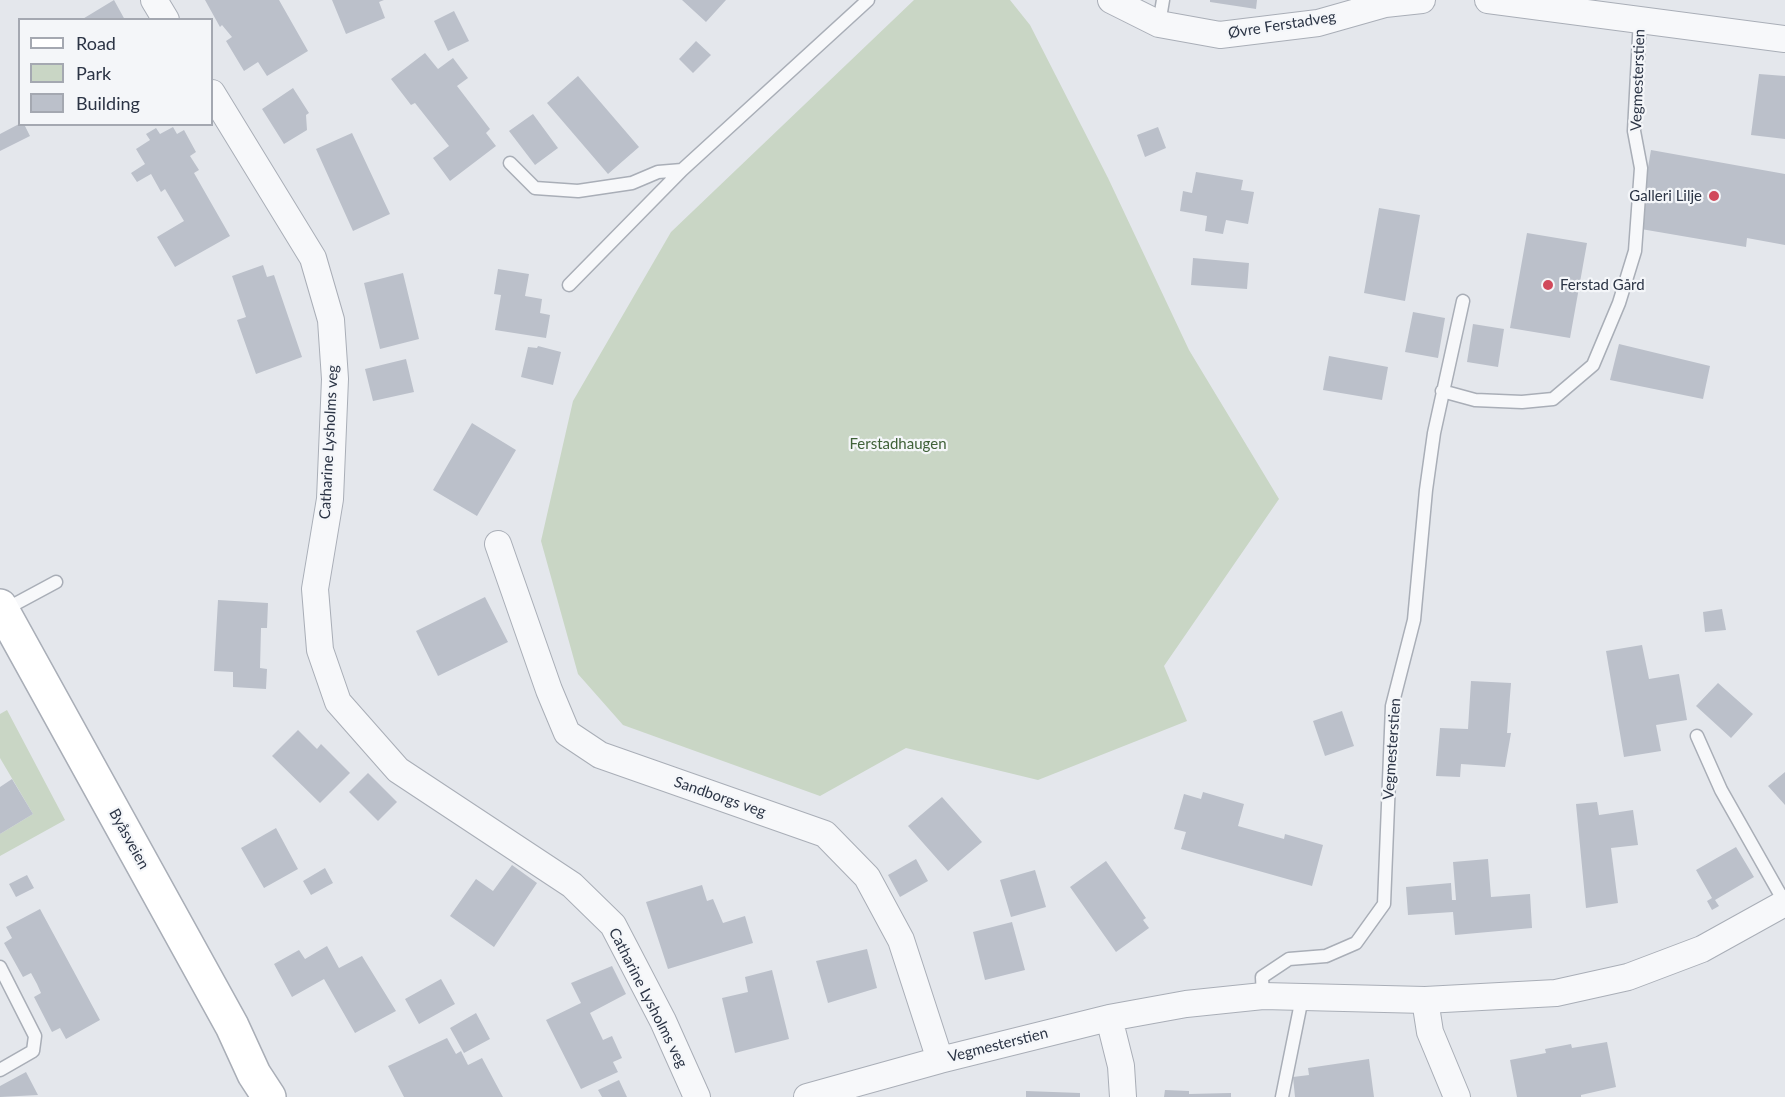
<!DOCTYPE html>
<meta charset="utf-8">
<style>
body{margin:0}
#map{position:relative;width:1785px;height:1097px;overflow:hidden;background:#e4e7ec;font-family:Lato,sans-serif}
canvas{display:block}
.legend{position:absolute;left:18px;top:18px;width:195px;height:108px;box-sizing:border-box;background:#f4f6f9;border:2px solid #a4a8b1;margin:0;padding:8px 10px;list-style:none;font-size:18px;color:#2b3445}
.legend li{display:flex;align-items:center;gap:12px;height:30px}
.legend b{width:30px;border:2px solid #a4a8b1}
</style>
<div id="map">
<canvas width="1785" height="1097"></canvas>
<ul class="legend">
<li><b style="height:8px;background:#fff"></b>Road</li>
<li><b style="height:16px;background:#c9d6c5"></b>Park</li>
<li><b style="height:16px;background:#bbc0ca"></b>Building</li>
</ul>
</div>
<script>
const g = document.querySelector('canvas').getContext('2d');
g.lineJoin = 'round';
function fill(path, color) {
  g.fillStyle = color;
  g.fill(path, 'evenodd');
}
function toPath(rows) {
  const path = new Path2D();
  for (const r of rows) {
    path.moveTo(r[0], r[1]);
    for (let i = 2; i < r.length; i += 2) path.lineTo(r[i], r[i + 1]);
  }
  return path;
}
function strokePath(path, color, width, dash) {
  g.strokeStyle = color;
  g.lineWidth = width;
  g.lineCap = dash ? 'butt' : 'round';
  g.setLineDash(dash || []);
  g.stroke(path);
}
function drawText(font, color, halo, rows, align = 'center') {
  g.font = font + ' Lato,sans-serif';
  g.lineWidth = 4.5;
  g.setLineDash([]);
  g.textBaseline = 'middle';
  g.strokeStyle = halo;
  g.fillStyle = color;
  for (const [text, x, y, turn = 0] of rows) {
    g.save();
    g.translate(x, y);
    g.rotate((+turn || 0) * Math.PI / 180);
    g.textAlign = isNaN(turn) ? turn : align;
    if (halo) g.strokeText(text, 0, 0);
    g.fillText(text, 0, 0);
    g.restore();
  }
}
const green = toPath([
 [914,0,1010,0,1030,25,1108,178,1189,350,1279,499,1164,666,1187,721,1038,780,906,748,820,796,623,725,578,674,541,541,573,401,671,232],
 [7,710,65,820,0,856,0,834,33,814,0,758,0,714]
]);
const building = toPath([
 [114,0,125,20,81,20],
 [205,0,279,0,308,51,267,76,258,62,244,71,226,41,232,37,222,25,220,27],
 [332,0,384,0,379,2,385,18,346,34],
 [682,0,726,0,706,22],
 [1210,0,1257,0,1256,9,1210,2],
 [454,11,469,41,448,51,434,21],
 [696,41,711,55,693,73,679,59],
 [425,53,438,69,453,58,468,78,457,86,490,129,486,133,496,146,450,181,433,158,449,146,415,103,411,105,391,79],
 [1759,74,1785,76,1785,139,1751,135],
 [578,76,639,147,608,174,547,103],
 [293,88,309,113,306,115,307,130,284,144,262,109],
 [533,114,558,148,535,165,509,131],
 [19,124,24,124,30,136,0,151,0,134],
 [173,127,177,134,184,130,196,152,190,156,199,170,194,173,230,236,175,267,157,237,184,221,165,189,161,192,151,174,137,182,131,173,145,164,136,149,150,140,146,134,156,128,160,134],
 [1158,127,1166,148,1145,157,1137,135],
 [352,133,390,214,353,231,316,149],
 [1651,150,1785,174,1785,245,1747,238,1746,247,1641,229,1639,219],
 [1196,172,1243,180,1241,190,1254,192,1248,224,1226,220,1223,234,1205,231,1207,216,1180,211,1183,191,1192,193],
 [1379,208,1420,215,1405,301,1364,293],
 [1527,233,1587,243,1570,338,1510,328],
 [1193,258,1249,263,1247,289,1191,285],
 [263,265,267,277,274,275,302,357,256,374,237,320,246,317,232,276],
 [498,269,529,274,525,296,542,299,540,313,550,315,546,338,495,330,501,295,494,294],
 [403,273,419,339,380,349,364,283],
 [1413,312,1445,318,1438,358,1405,352],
 [1473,324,1504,329,1498,367,1467,362],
 [1619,344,1710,366,1703,399,1610,380],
 [538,346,561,352,553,385,521,377,528,347,537,348],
 [1329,356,1388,367,1382,400,1323,390],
 [406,359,414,392,373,401,365,369],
 [472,423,516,450,477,516,433,490],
 [485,597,508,642,438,676,416,631],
 [218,600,268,603,267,628,261,628,260,668,267,669,266,689,233,687,233,672,214,671],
 [1722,609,1726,630,1705,632,1703,612],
 [1642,645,1649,679,1679,674,1687,720,1656,725,1661,751,1624,757,1606,651],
 [1471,681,1511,683,1507,733,1511,733,1505,767,1461,764,1460,777,1436,776,1440,728,1468,729],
 [1718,683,1753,714,1731,738,1696,706],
 [1342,711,1354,746,1325,756,1313,721],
 [298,730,317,749,321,744,350,773,320,803,272,756],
 [1785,772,1785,805,1768,786],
 [368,773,397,802,378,821,349,792],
 [12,779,33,814,0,834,0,787],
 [1203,792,1244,804,1238,826,1284,839,1285,834,1323,845,1312,886,1181,849,1186,832,1174,829,1184,794,1201,799],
 [942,797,982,842,948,871,908,826],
 [1597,802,1599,815,1633,810,1638,845,1611,848,1618,903,1586,908,1576,804],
 [276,828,298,869,264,888,241,848],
 [1736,847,1754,877,1715,900,1719,906,1712,910,1707,901,1712,898,1696,870],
 [916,859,928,881,900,897,888,875],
 [1488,859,1491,897,1530,894,1532,928,1455,935,1453,912,1408,915,1406,887,1451,883,1452,900,1456,900,1453,862],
 [1106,861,1146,918,1143,920,1149,928,1116,952,1070,887],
 [512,865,537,883,494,947,450,916,476,879,493,891],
 [325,868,333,883,311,895,303,881],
 [1035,870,1046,907,1011,917,1000,880],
 [27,875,34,888,16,897,9,884],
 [702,885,707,901,713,899,723,923,745,916,753,943,668,969,646,902],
 [40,909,100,1020,66,1039,60,1028,52,1032,34,997,41,993,37,984,31,973,23,977,4,943,12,938,6,927],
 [1012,922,1025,970,985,980,973,932],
 [327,946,339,968,362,956,396,1011,355,1033,324,979,292,997,274,964,299,950,305,959],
 [867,949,877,988,828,1003,816,961],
 [612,966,626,994,590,1013,603,1040,612,1036,622,1058,613,1062,618,1072,581,1089,546,1020,581,1003,571,983],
 [772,970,789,1039,735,1053,722,998,748,992,745,977],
 [441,979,455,1004,419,1024,405,999],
 [476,1013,490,1039,464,1053,450,1028],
 [447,1038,456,1054,461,1051,468,1065,482,1058,503,1097,404,1097,388,1066],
 [1607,1042,1616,1087,1581,1095,1581,1097,1517,1097,1510,1060,1546,1053,1545,1049,1571,1044,1572,1048],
 [1369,1059,1374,1097,1295,1097,1293,1077,1309,1075,1308,1068],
 [26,1072,38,1095,0,1097,0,1086],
 [619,1080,627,1097,602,1097,598,1090],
 [1165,1090,1189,1091,1189,1094,1231,1093,1231,1097,1164,1097],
 [1026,1091,1080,1093,1080,1097,1026,1097]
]);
const service = toPath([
 [1159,24,1163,0],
 [510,163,535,188,578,191,632,183,658,172,682,170],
 [569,285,682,170,868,0],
 [1442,391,1475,400,1522,402,1553,399,1593,365,1619,303,1635,251,1641,168,1634,131,1640,18],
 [4,610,56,582],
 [1697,736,1721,790,1785,903],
 [0,967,35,1036,33,1051,0,1070],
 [1263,996,1262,977,1289,959,1326,956,1356,943,1384,904,1392,706,1414,620,1426,490,1434,433,1463,301],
 [1282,1097,1302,998]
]);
const minor = toPath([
 [154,0,166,20],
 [1111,0,1159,24,1220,35,1318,23,1385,4,1422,0],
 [1488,0,1785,39],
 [212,93,313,258,331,320,335,379,330,499,315,589,320,650,338,702,398,770,572,885,613,925,663,1021,697,1097],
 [498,544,549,690,567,733,600,755,825,834,867,877,901,940,940,1060],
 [1425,1000,1430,1032,1457,1097],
 [1109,1018,1121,1066,1123,1097],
 [807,1097,940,1060,1109,1018,1186,1004,1263,996,1425,1000,1556,993,1628,977,1702,949,1785,903]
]);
const secondary = toPath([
 [0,606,232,1026,254,1074,269,1097]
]);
const markers = [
 [1714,196,6,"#d1495b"],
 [1548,285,6,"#d1495b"]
];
const streetNames = [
 ["Øvre Ferstadveg",1282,25,-9],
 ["Vegmesterstien",1638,80,-88],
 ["Catharine Lysholms veg",329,442,-87],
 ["Vegmesterstien",1392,749,-86],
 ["Sandborgs veg",720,797,19],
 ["Byåsveien",129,839,61],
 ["Catharine Lysholms veg",648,998,63],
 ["Vegmesterstien",998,1045,-14]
];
const poiNames = [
 ["Galleri Lilje",1702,196],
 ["Ferstad Gård",1560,285,"left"]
];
const parkNames = [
 ["Ferstadhaugen",898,444]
];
fill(green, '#c9d6c5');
fill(building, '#bbc0ca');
strokePath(service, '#a9aeb7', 15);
strokePath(minor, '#a9aeb7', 28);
strokePath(secondary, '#a9aeb7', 36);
strokePath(service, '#f7f8fa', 12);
strokePath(minor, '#f7f8fa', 26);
strokePath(secondary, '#fff', 33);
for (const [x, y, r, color] of markers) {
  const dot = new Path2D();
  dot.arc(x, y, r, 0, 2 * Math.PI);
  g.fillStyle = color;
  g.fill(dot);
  strokePath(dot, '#f4f6f9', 2);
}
drawText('15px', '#2b3445', '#f4f6f9', streetNames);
drawText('15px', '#2b3445', '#f4f6f9', poiNames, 'right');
drawText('15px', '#3f6138', '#f4f6f9', parkNames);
</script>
